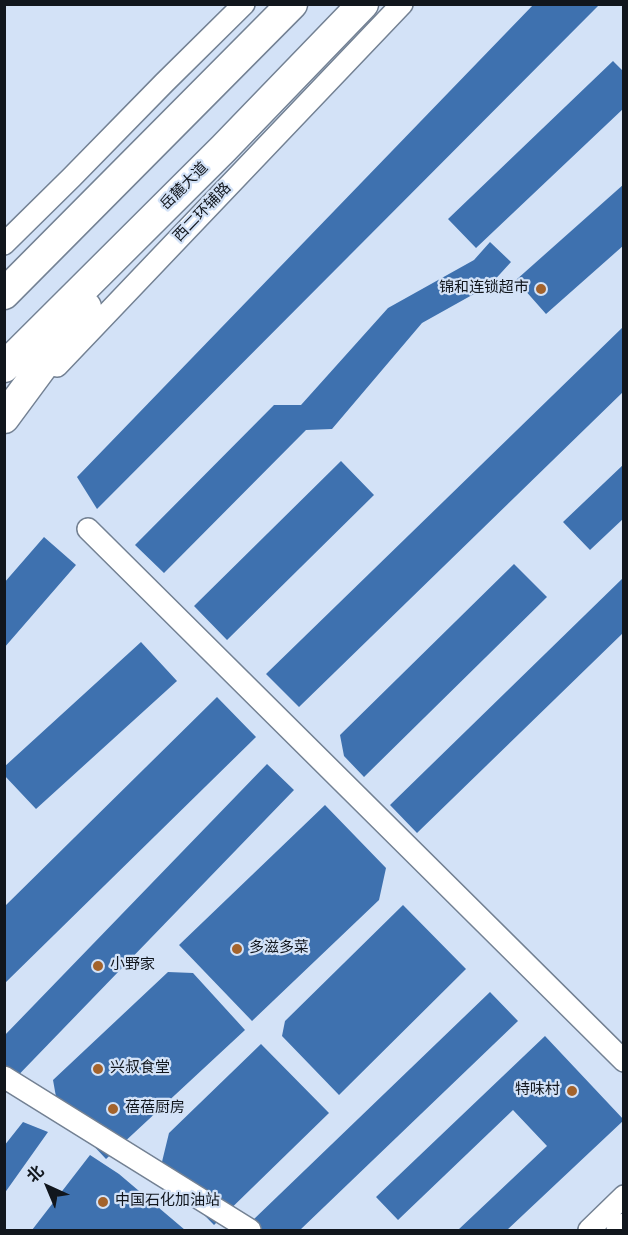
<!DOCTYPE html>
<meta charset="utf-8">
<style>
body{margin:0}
#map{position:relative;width:628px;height:1235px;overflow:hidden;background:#d3e2f7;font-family:"Source Sans 3","Noto Sans SC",sans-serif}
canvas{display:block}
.frame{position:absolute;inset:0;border:6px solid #11161d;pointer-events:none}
.north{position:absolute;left:18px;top:1157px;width:60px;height:60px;-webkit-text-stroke:4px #d3e2f7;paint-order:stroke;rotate:316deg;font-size:16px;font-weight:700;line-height:24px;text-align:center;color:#11161d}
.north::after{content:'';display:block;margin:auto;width:21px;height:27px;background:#11161d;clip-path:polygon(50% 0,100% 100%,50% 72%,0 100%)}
</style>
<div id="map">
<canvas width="628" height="1235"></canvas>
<div class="frame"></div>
<div class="north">北</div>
</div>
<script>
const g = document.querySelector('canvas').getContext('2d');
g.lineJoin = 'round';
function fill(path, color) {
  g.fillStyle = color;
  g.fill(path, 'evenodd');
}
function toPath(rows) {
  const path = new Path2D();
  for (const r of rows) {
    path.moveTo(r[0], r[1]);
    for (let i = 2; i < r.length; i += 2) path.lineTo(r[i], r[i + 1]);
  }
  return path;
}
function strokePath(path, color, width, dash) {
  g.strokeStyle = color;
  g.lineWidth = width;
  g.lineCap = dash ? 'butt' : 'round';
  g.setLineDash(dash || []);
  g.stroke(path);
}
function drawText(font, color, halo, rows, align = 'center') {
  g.font = font + ' "Source Sans 3","Noto Sans SC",sans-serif';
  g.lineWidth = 4.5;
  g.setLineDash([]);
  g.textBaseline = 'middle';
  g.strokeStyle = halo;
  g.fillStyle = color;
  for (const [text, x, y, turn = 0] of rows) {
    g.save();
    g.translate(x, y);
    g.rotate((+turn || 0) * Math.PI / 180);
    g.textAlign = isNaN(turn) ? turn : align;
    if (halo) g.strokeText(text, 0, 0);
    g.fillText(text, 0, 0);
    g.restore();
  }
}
const building = toPath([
 [534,4,600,4,97,509,77,477],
 [613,61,624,72,624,108,476,248,448,219],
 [624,184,624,245,546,314,516,280],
 [490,242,511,262,490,285,422,323,332,429,306,430,164,573,135,545,274,405,301,405,388,308,474,260],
 [624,326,624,391,299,707,266,674],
 [341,461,374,495,227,640,194,606],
 [624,464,624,518,590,550,563,522],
 [44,537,76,565,4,648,4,583],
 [514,564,547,597,364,777,344,756,340,735],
 [624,577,624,632,417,833,390,805],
 [141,642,177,681,36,809,4,775,4,767],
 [217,697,256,737,4,984,4,907],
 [267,764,294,790,4,1090,4,1036],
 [325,805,386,868,379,900,252,1021,179,945],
 [403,905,466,969,339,1095,282,1036,285,1021],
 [168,972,193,973,245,1030,106,1159,58,1108,53,1080],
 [490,992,518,1021,300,1230,263,1230,253,1220],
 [545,1036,624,1120,507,1230,458,1230,547,1146,513,1110,398,1220,376,1197],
 [261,1044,329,1113,214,1225,160,1170,169,1133],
 [23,1122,48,1132,4,1194,4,1146],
 [90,1155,119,1174,185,1230,32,1230]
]);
const minor = toPath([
 [4,244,72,177,164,83,244,4],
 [57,366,402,4],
 [88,529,624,1061],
 [4,1077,250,1230],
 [589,1230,624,1196],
 [617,1230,624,1224]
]);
const highway = toPath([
 [4,294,292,4],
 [4,367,224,148,363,4],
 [4,418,86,307]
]);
const markers = [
 [541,289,6,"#a3632c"],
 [237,949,6,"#a3632c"],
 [98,966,6,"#a3632c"],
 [98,1069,6,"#a3632c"],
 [572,1091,6,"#a3632c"],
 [113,1109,6,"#a3632c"],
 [103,1202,6,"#a3632c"]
];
const streetNames = [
 ["岳麓大道",185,187,-45],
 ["西二环辅路",203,213,-46]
];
const poiNames = [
 ["锦和连锁超市",529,289,"right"],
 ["多滋多菜",249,949],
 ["小野家",110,966],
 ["兴叔食堂",110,1069],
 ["特味村",560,1091,"right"],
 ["蓓蓓厨房",125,1109],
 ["中国石化加油站",115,1202]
];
fill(building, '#3e71af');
strokePath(minor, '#738193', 24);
strokePath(highway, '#738193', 33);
strokePath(minor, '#fff', 21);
strokePath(highway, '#fff', 30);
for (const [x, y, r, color] of markers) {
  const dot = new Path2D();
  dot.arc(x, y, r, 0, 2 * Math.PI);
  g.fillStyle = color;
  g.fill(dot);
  strokePath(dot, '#d3e2f7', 2);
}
drawText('15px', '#11161d', '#d3e2f7', streetNames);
drawText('15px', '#11161d', '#d3e2f7', poiNames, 'left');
</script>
